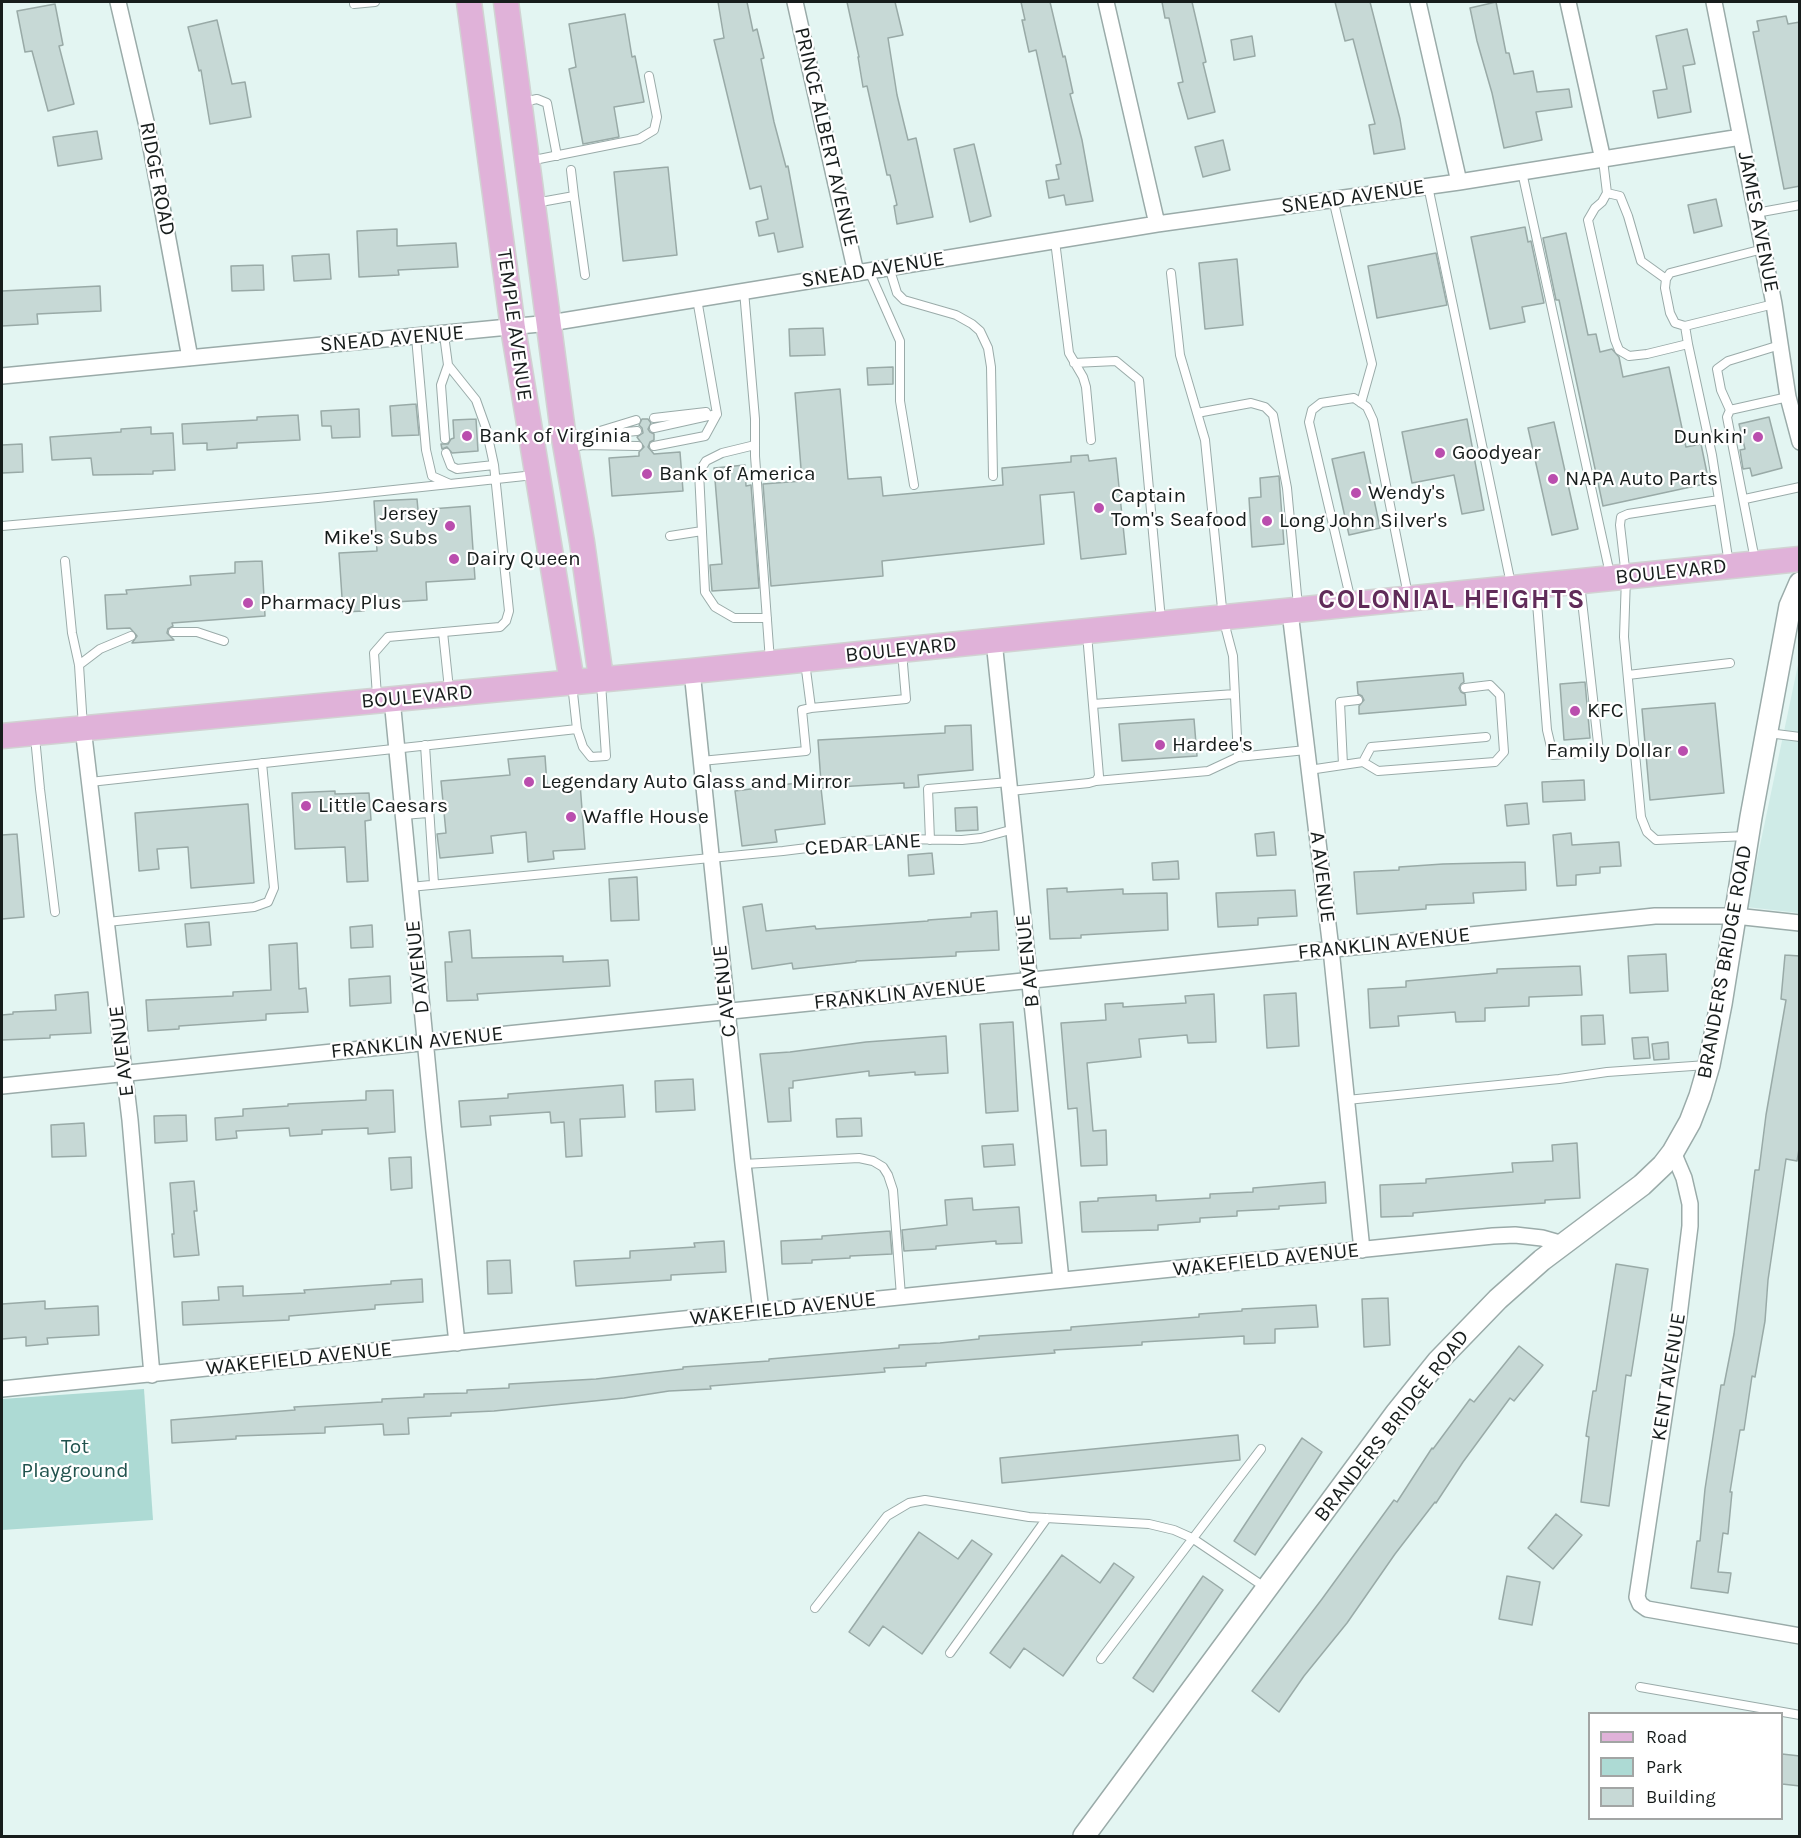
<!DOCTYPE html>
<style>
body{margin:0}
#map{position:relative;width:1801px;height:1838px;overflow:hidden;background:#e3f5f2;font-family:Karla,sans-serif}
canvas{display:block}
.frame{position:absolute;inset:0;border:3px solid #171d1c;pointer-events:none}
.legend{position:absolute;left:1588px;top:1712px;width:195px;height:108px;box-sizing:border-box;background:#fff;border:2px solid #a2a5a4;margin:0;padding:8px 10px;list-style:none;font-size:18px;color:#171d1c}
.legend li{display:flex;align-items:center;gap:12px;height:30px}
.legend b{width:30px;border:2px solid #a2a5a4}
</style>
<div id="map">
<canvas width="1801" height="1838"></canvas>
<div class="frame"></div>
<ul class="legend">
<li><b style="height:8px;background:#e0b2d9"></b>Road</li>
<li><b style="height:16px;background:#addad4"></b>Park</li>
<li><b style="height:16px;background:#c7d9d6"></b>Building</li>
</ul>
</div>
<script>
const g = document.querySelector('canvas').getContext('2d');
g.lineJoin = 'round';
function fill(path, color) {
  g.fillStyle = color;
  g.fill(path, 'evenodd');
}
function toPath(rows) {
  const path = new Path2D();
  for (const r of rows) {
    path.moveTo(r[0], r[1]);
    for (let i = 2; i < r.length; i += 2) path.lineTo(r[i], r[i + 1]);
  }
  return path;
}
function strokePath(path, color, width, dash) {
  g.strokeStyle = color;
  g.lineWidth = width;
  g.lineCap = dash ? 'butt' : 'round';
  g.setLineDash(dash || []);
  g.stroke(path);
}
function drawText(font, color, halo, rows, align = 'center') {
  g.font = font + ' Karla,sans-serif';
  g.lineWidth = 4.5;
  g.setLineDash([]);
  g.textBaseline = 'middle';
  g.strokeStyle = halo;
  g.fillStyle = color;
  for (const [text, x, y, turn = 0] of rows) {
    g.save();
    g.translate(x, y);
    g.rotate((+turn || 0) * Math.PI / 180);
    g.textAlign = isNaN(turn) ? turn : align;
    if (halo) g.strokeText(text, 0, 0);
    g.fillText(text, 0, 0);
    g.restore();
  }
}
const built = toPath([
 [1799,660,1799,913,1747,907]
]);
const green = toPath([
 [144,1389,153,1520,2,1530,2,1399]
]);
const building = toPath([
 [718,2,747,2,753,31,757,29,764,58,761,59,774,122,786,167,788,166,803,247,778,252,774,233,759,236,756,222,768,219,761,186,750,189,714,40,724,38,718,2],
 [847,2,895,2,903,35,888,38,897,95,908,140,916,138,933,217,897,224,894,206,897,205,890,175,887,175,867,86,863,87,858,57,859,57,847,2],
 [1021,2,1050,2,1063,57,1065,56,1073,93,1070,94,1082,140,1093,201,1066,205,1064,195,1049,198,1046,181,1059,179,1056,165,1061,164,1036,50,1029,52,1022,20,1025,20,1021,2],
 [1162,2,1192,2,1206,62,1203,63,1215,112,1188,119,1178,83,1183,82,1169,18,1165,18,1162,2],
 [1335,2,1370,2,1400,119,1405,149,1374,154,1369,125,1375,124,1353,39,1345,41,1335,2],
 [1496,2,1506,53,1509,53,1514,74,1533,71,1537,92,1569,89,1572,107,1536,112,1542,140,1504,148,1492,93,1477,41,1470,8,1496,2],
 [55,4,63,45,59,46,74,104,48,111,32,51,25,52,17,11,55,4],
 [625,14,632,57,635,56,644,102,614,107,619,137,583,144,569,69,576,67,569,24,625,14],
 [1786,16,1788,24,1800,22,1800,186,1784,189,1753,32,1759,31,1757,21,1786,16],
 [217,20,232,84,245,82,251,117,210,124,201,70,199,71,188,27,217,20],
 [1687,29,1695,64,1683,66,1691,112,1658,118,1653,91,1667,89,1656,36,1687,29],
 [1252,36,1255,56,1234,60,1231,40,1252,36],
 [97,131,102,159,58,166,53,137,97,131],
 [1223,140,1230,170,1203,177,1195,147,1223,140],
 [974,144,991,216,970,222,954,149,974,144],
 [668,167,677,255,623,261,614,172,668,167],
 [1716,199,1722,226,1694,233,1688,205,1716,199],
 [1525,227,1528,242,1531,241,1544,303,1522,307,1525,322,1490,329,1471,237,1525,227],
 [397,229,397,246,456,243,458,267,398,270,399,275,359,277,357,231,397,229],
 [1566,233,1588,335,1596,334,1600,352,1612,349,1619,357,1623,377,1669,367,1686,447,1701,444,1709,483,1603,506,1559,300,1556,300,1543,238,1566,233],
 [1436,253,1447,305,1377,318,1368,266,1436,253],
 [329,254,331,279,294,281,292,256,329,254],
 [1237,259,1243,325,1205,329,1199,263,1237,259],
 [263,265,264,290,232,291,231,266,263,265],
 [100,286,101,311,37,314,38,324,2,326,2,291,100,286],
 [823,328,825,355,790,356,789,329,823,328],
 [893,367,893,384,868,385,867,368,893,367],
 [840,389,848,479,881,477,883,496,1003,485,1002,468,1071,462,1071,456,1088,455,1089,461,1116,458,1126,554,1081,559,1074,492,1040,495,1044,544,882,561,883,576,771,586,763,484,802,481,795,393,840,389],
 [416,404,419,435,392,436,390,406,416,404],
 [359,409,360,437,332,438,331,426,322,426,321,411,359,409],
 [298,415,300,440,237,443,237,448,207,450,207,443,183,444,182,424,257,420,257,417,298,415],
 [1769,417,1782,468,1752,476,1750,468,1743,469,1740,450,1745,449,1739,424,1769,417],
 [476,419,478,451,452,453,447,447,442,449,441,444,448,444,451,439,454,438,453,420,476,419],
 [642,419,648,419,651,423,648,429,650,432,654,434,654,440,650,442,648,447,654,454,680,452,683,491,612,496,609,458,639,456,639,452,644,447,637,437,643,433,642,428,639,425,642,419],
 [1467,419,1484,510,1462,514,1454,475,1412,483,1402,432,1467,419],
 [1554,422,1578,529,1552,535,1528,428,1554,422],
 [151,427,151,434,173,433,175,470,153,471,153,474,93,475,91,458,52,460,50,437,121,432,121,429,151,427],
 [22,444,23,472,2,473,2,445,22,444],
 [1364,452,1380,528,1349,535,1332,459,1364,452],
 [745,465,746,486,751,485,759,588,712,591,710,565,722,564,714,468,745,465],
 [1279,476,1284,544,1252,547,1249,498,1261,497,1260,478,1279,476],
 [417,499,418,510,470,506,475,579,426,582,427,600,364,604,364,611,343,612,339,553,377,551,374,501,417,499],
 [262,561,265,616,172,623,173,626,168,629,167,633,174,640,132,643,137,636,130,628,107,629,105,595,127,594,126,590,191,585,190,576,235,573,235,562,262,561],
 [1463,673,1464,682,1461,684,1459,688,1461,692,1465,694,1466,705,1359,714,1359,706,1364,700,1362,696,1358,694,1357,682,1463,673],
 [1585,682,1590,738,1564,740,1560,684,1585,682],
 [1715,703,1724,793,1650,800,1642,709,1715,703],
 [1194,719,1197,756,1122,761,1119,724,1194,719],
 [971,725,973,770,918,775,919,787,904,788,904,783,821,788,825,824,775,830,777,842,742,846,735,791,820,780,821,783,818,740,945,733,945,726,971,725],
 [545,756,547,785,580,783,585,849,553,851,554,859,528,862,526,832,491,836,493,853,440,858,437,834,446,833,441,781,510,775,508,759,545,756],
 [1584,780,1585,800,1543,802,1542,782,1584,780],
 [335,791,335,794,369,793,371,820,365,821,368,881,347,882,345,847,295,849,292,793,335,791],
 [1527,803,1529,824,1507,826,1505,805,1527,803],
 [248,804,254,883,191,888,188,847,157,849,159,869,139,871,135,813,248,804],
 [977,807,978,830,956,831,955,808,977,807],
 [1274,832,1276,855,1257,856,1255,834,1274,832],
 [1571,833,1572,845,1619,842,1621,866,1600,867,1600,873,1576,875,1576,885,1557,886,1553,835,1571,833],
 [17,834,24,917,2,919,2,835,17,834],
 [932,853,934,874,909,876,908,855,932,853],
 [1178,861,1179,879,1153,880,1152,863,1178,861],
 [1525,862,1526,890,1473,893,1474,903,1426,905,1426,909,1357,914,1354,872,1399,870,1399,867,1443,864,1525,862],
 [637,877,639,920,611,921,609,879,637,877],
 [1067,888,1067,892,1123,889,1123,894,1167,893,1168,930,1081,935,1081,938,1050,939,1047,889,1067,888],
 [1295,890,1297,916,1258,918,1258,925,1218,927,1216,893,1295,890],
 [762,904,766,931,815,926,816,929,928,921,928,920,971,917,971,913,997,911,999,950,956,952,956,956,856,961,856,962,793,969,792,963,752,969,743,907,762,904],
 [209,922,211,945,187,947,185,924,209,922],
 [372,925,373,947,351,948,350,927,372,925],
 [470,930,472,958,563,956,563,962,608,960,610,986,477,994,478,1000,447,1001,445,962,452,962,449,932,470,930],
 [297,943,299,989,306,988,308,1012,266,1014,266,1020,179,1026,179,1029,148,1031,146,1000,233,996,233,992,271,990,269,945,297,943],
 [1666,954,1668,991,1630,993,1628,956,1666,954],
 [1785,955,1800,956,1800,1143,1797,1161,1786,1159,1768,1280,1765,1321,1755,1377,1752,1376,1744,1430,1740,1430,1730,1492,1732,1492,1728,1534,1723,1533,1718,1572,1731,1573,1728,1593,1691,1588,1697,1541,1700,1541,1705,1489,1721,1385,1724,1385,1734,1334,1755,1170,1759,1170,1766,1115,1786,1000,1781,999,1785,955],
 [1580,966,1582,995,1529,997,1529,1006,1485,1008,1485,1021,1456,1022,1455,1012,1398,1016,1399,1026,1370,1028,1368,989,1406,987,1406,981,1497,973,1497,969,1580,966],
 [390,976,391,1003,350,1006,349,979,390,976],
 [88,992,91,1033,50,1035,50,1038,2,1040,2,1015,13,1014,13,1012,56,1010,55,995,88,992],
 [1296,993,1299,1046,1267,1048,1264,995,1296,993],
 [1214,994,1216,1042,1188,1043,1187,1035,1139,1039,1141,1057,1087,1063,1093,1131,1106,1130,1107,1165,1081,1166,1077,1108,1068,1109,1061,1023,1106,1020,1105,1004,1123,1003,1123,1007,1186,1003,1185,996,1214,994],
 [1603,1015,1605,1044,1582,1045,1581,1016,1603,1015],
 [1013,1022,1018,1111,986,1113,980,1024,1013,1022],
 [946,1036,948,1073,915,1075,915,1072,869,1076,869,1071,793,1081,793,1088,789,1088,791,1121,768,1122,760,1054,790,1052,866,1042,946,1036],
 [1648,1037,1650,1058,1634,1059,1632,1038,1648,1037],
 [1668,1042,1669,1059,1654,1060,1652,1044,1668,1042],
 [693,1079,695,1110,656,1112,655,1081,693,1079],
 [623,1085,625,1117,580,1119,582,1156,566,1157,564,1122,551,1123,550,1112,490,1116,491,1125,461,1127,459,1101,508,1098,508,1094,623,1085],
 [393,1090,395,1132,368,1134,368,1128,322,1130,322,1134,290,1136,289,1128,236,1131,237,1138,216,1140,215,1118,243,1116,243,1109,288,1106,288,1104,366,1100,366,1091,393,1090],
 [186,1115,187,1141,155,1143,154,1116,186,1115],
 [861,1118,862,1136,837,1137,836,1119,861,1118],
 [84,1123,86,1156,52,1157,51,1125,84,1123],
 [1577,1143,1580,1198,1545,1200,1545,1203,1459,1209,1413,1213,1413,1216,1381,1217,1380,1185,1426,1183,1426,1179,1513,1172,1512,1163,1553,1161,1552,1145,1577,1143],
 [1013,1144,1015,1165,984,1167,982,1146,1013,1144],
 [411,1157,412,1188,391,1190,389,1158,411,1157],
 [194,1181,197,1211,194,1211,199,1255,174,1257,172,1234,174,1234,170,1183,194,1181],
 [1325,1182,1326,1203,1279,1206,1279,1209,1237,1211,1237,1216,1200,1218,1200,1222,1158,1225,1158,1230,1082,1232,1080,1202,1098,1201,1098,1198,1156,1195,1156,1201,1210,1198,1210,1194,1253,1192,1253,1188,1325,1182],
 [972,1198,973,1210,1019,1207,1022,1243,996,1244,996,1241,936,1246,936,1249,904,1251,902,1230,947,1225,945,1200,972,1198],
 [890,1231,892,1254,850,1256,850,1258,812,1260,812,1263,782,1264,781,1241,822,1239,822,1236,890,1231],
 [724,1241,726,1272,671,1275,671,1280,576,1286,574,1261,630,1258,630,1251,695,1247,694,1243,724,1241],
 [510,1260,512,1293,488,1294,487,1261,510,1260],
 [1616,1264,1648,1269,1631,1376,1626,1375,1609,1506,1581,1502,1589,1437,1586,1436,1593,1391,1596,1391,1616,1264],
 [422,1279,423,1302,375,1305,375,1309,289,1316,289,1320,183,1325,182,1302,219,1300,218,1287,243,1286,243,1296,305,1293,304,1290,391,1284,391,1281,422,1279],
 [1388,1298,1390,1345,1364,1347,1362,1299,1388,1298],
 [45,1301,45,1309,98,1306,99,1335,47,1338,48,1344,26,1346,26,1337,2,1339,2,1304,45,1301],
 [1316,1305,1318,1327,1275,1329,1275,1343,1244,1344,1244,1336,1142,1342,1142,1345,1054,1350,1055,1353,926,1363,926,1366,884,1368,885,1372,710,1386,711,1389,669,1391,624,1398,494,1411,451,1413,451,1416,408,1418,409,1434,384,1435,383,1424,325,1427,325,1433,236,1436,236,1439,172,1443,171,1420,295,1410,294,1407,382,1402,382,1399,424,1397,424,1394,467,1393,467,1390,509,1388,509,1384,596,1379,683,1369,683,1367,769,1361,769,1359,899,1348,899,1345,940,1343,979,1339,979,1336,1071,1330,1071,1327,1199,1317,1199,1314,1242,1311,1242,1309,1316,1305],
 [1519,1346,1543,1365,1514,1401,1510,1398,1463,1462,1436,1503,1435,1502,1395,1554,1347,1623,1304,1676,1279,1712,1252,1691,1322,1599,1394,1500,1397,1502,1432,1448,1433,1449,1470,1399,1474,1402,1519,1346],
 [1238,1435,1240,1460,1002,1483,1000,1458,1238,1435],
 [1302,1438,1322,1452,1255,1555,1234,1541,1302,1438],
 [1556,1514,1582,1535,1553,1569,1528,1548,1556,1514],
 [919,1532,958,1559,972,1540,992,1554,922,1654,883,1626,869,1646,849,1632,919,1532],
 [1062,1555,1100,1583,1114,1563,1134,1577,1063,1676,1024,1648,1010,1668,990,1653,1062,1555],
 [1203,1576,1223,1590,1153,1692,1133,1678,1203,1576],
 [1507,1576,1540,1582,1532,1625,1499,1619,1507,1576],
 [1782,1754,1800,1756,1800,1786,1782,1784,1782,1754]
]);
const lane = toPath([
 [354,4,375,2],
 [523,102,537,99,547,103,557,156],
 [1603,160,1607,193,1602,202,1595,208,1588,220,1615,340,1619,350,1629,356,1647,354,1688,344,1685,326,1774,304],
 [529,161,639,139,654,130,657,117,649,76],
 [571,170,574,196],
 [1522,172,1610,574],
 [1428,186,1511,584],
 [1607,193,1620,196,1628,216,1641,261,1666,279],
 [1333,199,1372,364,1361,403],
 [535,203,574,196,585,275],
 [1756,213,1800,205],
 [1055,241,1069,353,1083,377,1086,387,1091,440],
 [889,267,897,293,904,300,956,315,972,324,980,331,988,348,991,367,993,476],
 [869,271,900,341,900,401,914,485],
 [1171,273,1180,355,1205,440,1223,618,1233,656,1238,757],
 [744,291,755,419,755,456,770,661],
 [1685,326,1675,323,1670,313,1665,288,1666,279,1670,273,1763,249],
 [416,337,426,450,432,476,450,484,534,475],
 [1688,344,1712,455,1729,564],
 [1074,363,1116,361,1139,380,1161,620],
 [1730,410,1727,417,1755,560],
 [1730,410,1721,390,1717,369,1728,361,1780,345],
 [1730,410,1788,397],
 [1197,413,1251,403,1265,407,1273,415,1287,488,1298,606],
 [654,418,706,412],
 [654,428,717,414],
 [600,431,636,420],
 [567,433,582,436,637,431],
 [445,439,441,385,448,365],
 [755,445,722,453,706,461,699,472,705,592,715,607,734,618,767,618],
 [654,446,705,436,717,414,697,299],
 [568,448,583,445,638,446],
 [446,453,451,466,457,469,494,465],
 [1745,499,1800,487],
 [1719,500,1628,514,1621,517,1620,525,1626,577,1624,637,1641,817,1647,832,1656,840,1747,836],
 [2,526,318,498,450,484],
 [670,536,702,531],
 [65,561,72,633,79,665,83,727],
 [1536,590,1547,730,1553,755,1599,752,1580,583],
 [1351,601,1309,422,1312,410,1321,403,1354,398,1367,407,1373,420,1408,595],
 [173,632,197,632,224,641],
 [443,632,449,689],
 [805,662,811,708,906,699,902,652],
 [79,665,100,649,131,636],
 [1628,675,1730,663],
 [572,684,577,729,583,747,591,757,606,756,601,683],
 [377,696,374,653,388,637,500,627,506,621,509,611,494,465,486,428,476,400,448,365,444,335],
 [1093,704,1235,694],
 [1768,733,1800,737],
 [35,737,40,789,55,912],
 [425,745,434,884],
 [701,761,806,751,802,710,811,708],
 [1363,762,1371,747,1486,737],
 [1343,765,1340,702,1358,700],
 [1309,770,1363,762,1378,771,1495,762,1504,752,1500,695,1490,685,1465,688],
 [1096,781,1208,771,1238,757,1306,750],
 [90,782,577,729],
 [1010,791,1089,783,1096,781,1099,776,1087,634],
 [403,815,428,813],
 [930,840,928,789,1009,782],
 [410,887,783,851,831,845,843,842,896,839,962,840,981,838,1014,829],
 [107,922,254,907,268,902,274,888,262,763],
 [1347,1100,1559,1079,1607,1072,1707,1065],
 [743,1164,859,1158,873,1161,883,1167,888,1175,893,1190,901,1296],
 [815,1608,887,1516,909,1503,925,1500,1029,1517,1149,1524,1174,1530,1192,1538,1266,1588],
 [950,1653,1047,1518],
 [1101,1659,1261,1449],
 [1640,1687,1800,1715]
]);
const street = toPath([
 [118,2,147,126,190,358],
 [795,2,856,273],
 [1106,2,1157,224],
 [1418,2,1459,182],
 [1568,2,1603,160],
 [1714,2,1774,304,1788,397,1800,442],
 [2,376,550,323,1157,224,1459,182,1741,137],
 [1290,612,1331,949,1362,1250],
 [994,641,1061,1280],
 [692,671,743,1164,761,1311],
 [392,699,434,1132,457,1343],
 [83,728,130,1120,152,1375],
 [2,1086,1655,916,1735,916,1800,923],
 [1673,1152,1684,1178,1690,1204,1690,1226,1678,1324,1637,1597,1640,1604,1647,1609,1800,1636],
 [2,1389,1493,1236,1515,1235,1542,1238,1563,1244]
]);
const secondary = toPath([
 [1084,1836,1397,1412,1438,1361,1498,1299,1542,1260,1642,1185,1663,1165,1673,1152,1690,1122,1700,1096,1709,1065,1721,1004,1751,817,1790,606,1800,583]
]);
const primary = toPath([
 [469,2,513,328,572,682],
 [506,2,563,432,582,542,601,678],
 [2,736,692,671,1800,559]
]);
const markers = [
 [467,436,6,"#ba4eae"],
 [1758,437,6,"#ba4eae"],
 [1440,453,6,"#ba4eae"],
 [647,474,6,"#ba4eae"],
 [1553,479,6,"#ba4eae"],
 [1356,493,6,"#ba4eae"],
 [1099,508,6,"#ba4eae"],
 [1267,521,6,"#ba4eae"],
 [450,526,6,"#ba4eae"],
 [454,559,6,"#ba4eae"],
 [248,603,6,"#ba4eae"],
 [1575,711,6,"#ba4eae"],
 [1160,745,6,"#ba4eae"],
 [1683,751,6,"#ba4eae"],
 [529,782,6,"#ba4eae"],
 [306,806,6,"#ba4eae"],
 [571,817,6,"#ba4eae"]
];
const streetNames = [
 ["PRINCE ALBERT AVENUE",826,137,77],
 ["RIDGE ROAD",157,179,79],
 ["SNEAD AVENUE",1353,197,-8],
 ["JAMES AVENUE",1758,222,79],
 ["SNEAD AVENUE",873,270,-9],
 ["TEMPLE AVENUE",514,325,82],
 ["SNEAD AVENUE",392,339,-5],
 ["BOULEVARD",1671,572,-6],
 ["BOULEVARD",901,650,-6],
 ["BOULEVARD",417,697,-5],
 ["CEDAR LANE",863,845,-4],
 ["A AVENUE",1322,877,83],
 ["FRANKLIN AVENUE",1384,944,-6],
 ["B AVENUE",1028,961,-96],
 ["BRANDERS BRIDGE ROAD",1725,962,-80],
 ["D AVENUE",418,967,-96],
 ["C AVENUE",725,991,-96],
 ["FRANKLIN AVENUE",900,994,-6],
 ["FRANKLIN AVENUE",417,1043,-6],
 ["E AVENUE",122,1051,-97],
 ["WAKEFIELD AVENUE",1266,1260,-6],
 ["WAKEFIELD AVENUE",783,1309,-6],
 ["WAKEFIELD AVENUE",299,1359,-6],
 ["KENT AVENUE",1669,1377,-81],
 ["BRANDERS BRIDGE ROAD",1392,1426,-52]
];
const poiNames = [
 ["Bank of Virginia",479,436],
 ["Dunkin'",1746,437,"right"],
 ["Goodyear",1452,453],
 ["Bank of America",659,474],
 ["NAPA Auto Parts",1565,479],
 ["Wendy's",1368,493],
 ["Captain",1111,496],
 ["Tom's Seafood",1111,520],
 ["Jersey",438,514,"right"],
 ["Mike's Subs",438,538,"right"],
 ["Long John Silver's",1279,521],
 ["Dairy Queen",466,559],
 ["Pharmacy Plus",260,603],
 ["KFC",1587,711],
 ["Hardee's",1172,745],
 ["Family Dollar",1671,751,"right"],
 ["Legendary Auto Glass and Mirror",541,782],
 ["Little Caesars",318,806],
 ["Waffle House",583,817]
];
const parkNames = [
 ["Tot",75,1447],
 ["Playground",75,1471]
];
const districtNames = [
 ["COLONIAL HEIGHTS",1452,600]
];
fill(built, '#cfebe7');
fill(green, '#addad4');
fill(building, '#c7d9d6');
strokePath(building, '#99aaa7', 1.5);
strokePath(lane, '#9aaba9', 10);
strokePath(street, '#9aaba9', 18);
strokePath(secondary, '#9aaba9', 24);
strokePath(primary, '#d1d2d2', 27);
strokePath(lane, '#fff', 8);
strokePath(street, '#fff', 15);
strokePath(secondary, '#fff', 21);
strokePath(primary, '#e0b2d9', 24);
for (const [x, y, r, color] of markers) {
  const dot = new Path2D();
  dot.arc(x, y, r, 0, 2 * Math.PI);
  g.fillStyle = color;
  g.fill(dot);
  strokePath(dot, '#fff', 2);
}
drawText('21px', '#171d1c', '#fff', streetNames);
drawText('21px', '#171d1c', '#fff', poiNames, 'left');
drawText('21px', '#21534e', '#fff', parkNames);
g.letterSpacing = '1.5px';
drawText('bold 27px', '#602b59', '#fff', districtNames);
g.letterSpacing = '0px';
</script>
